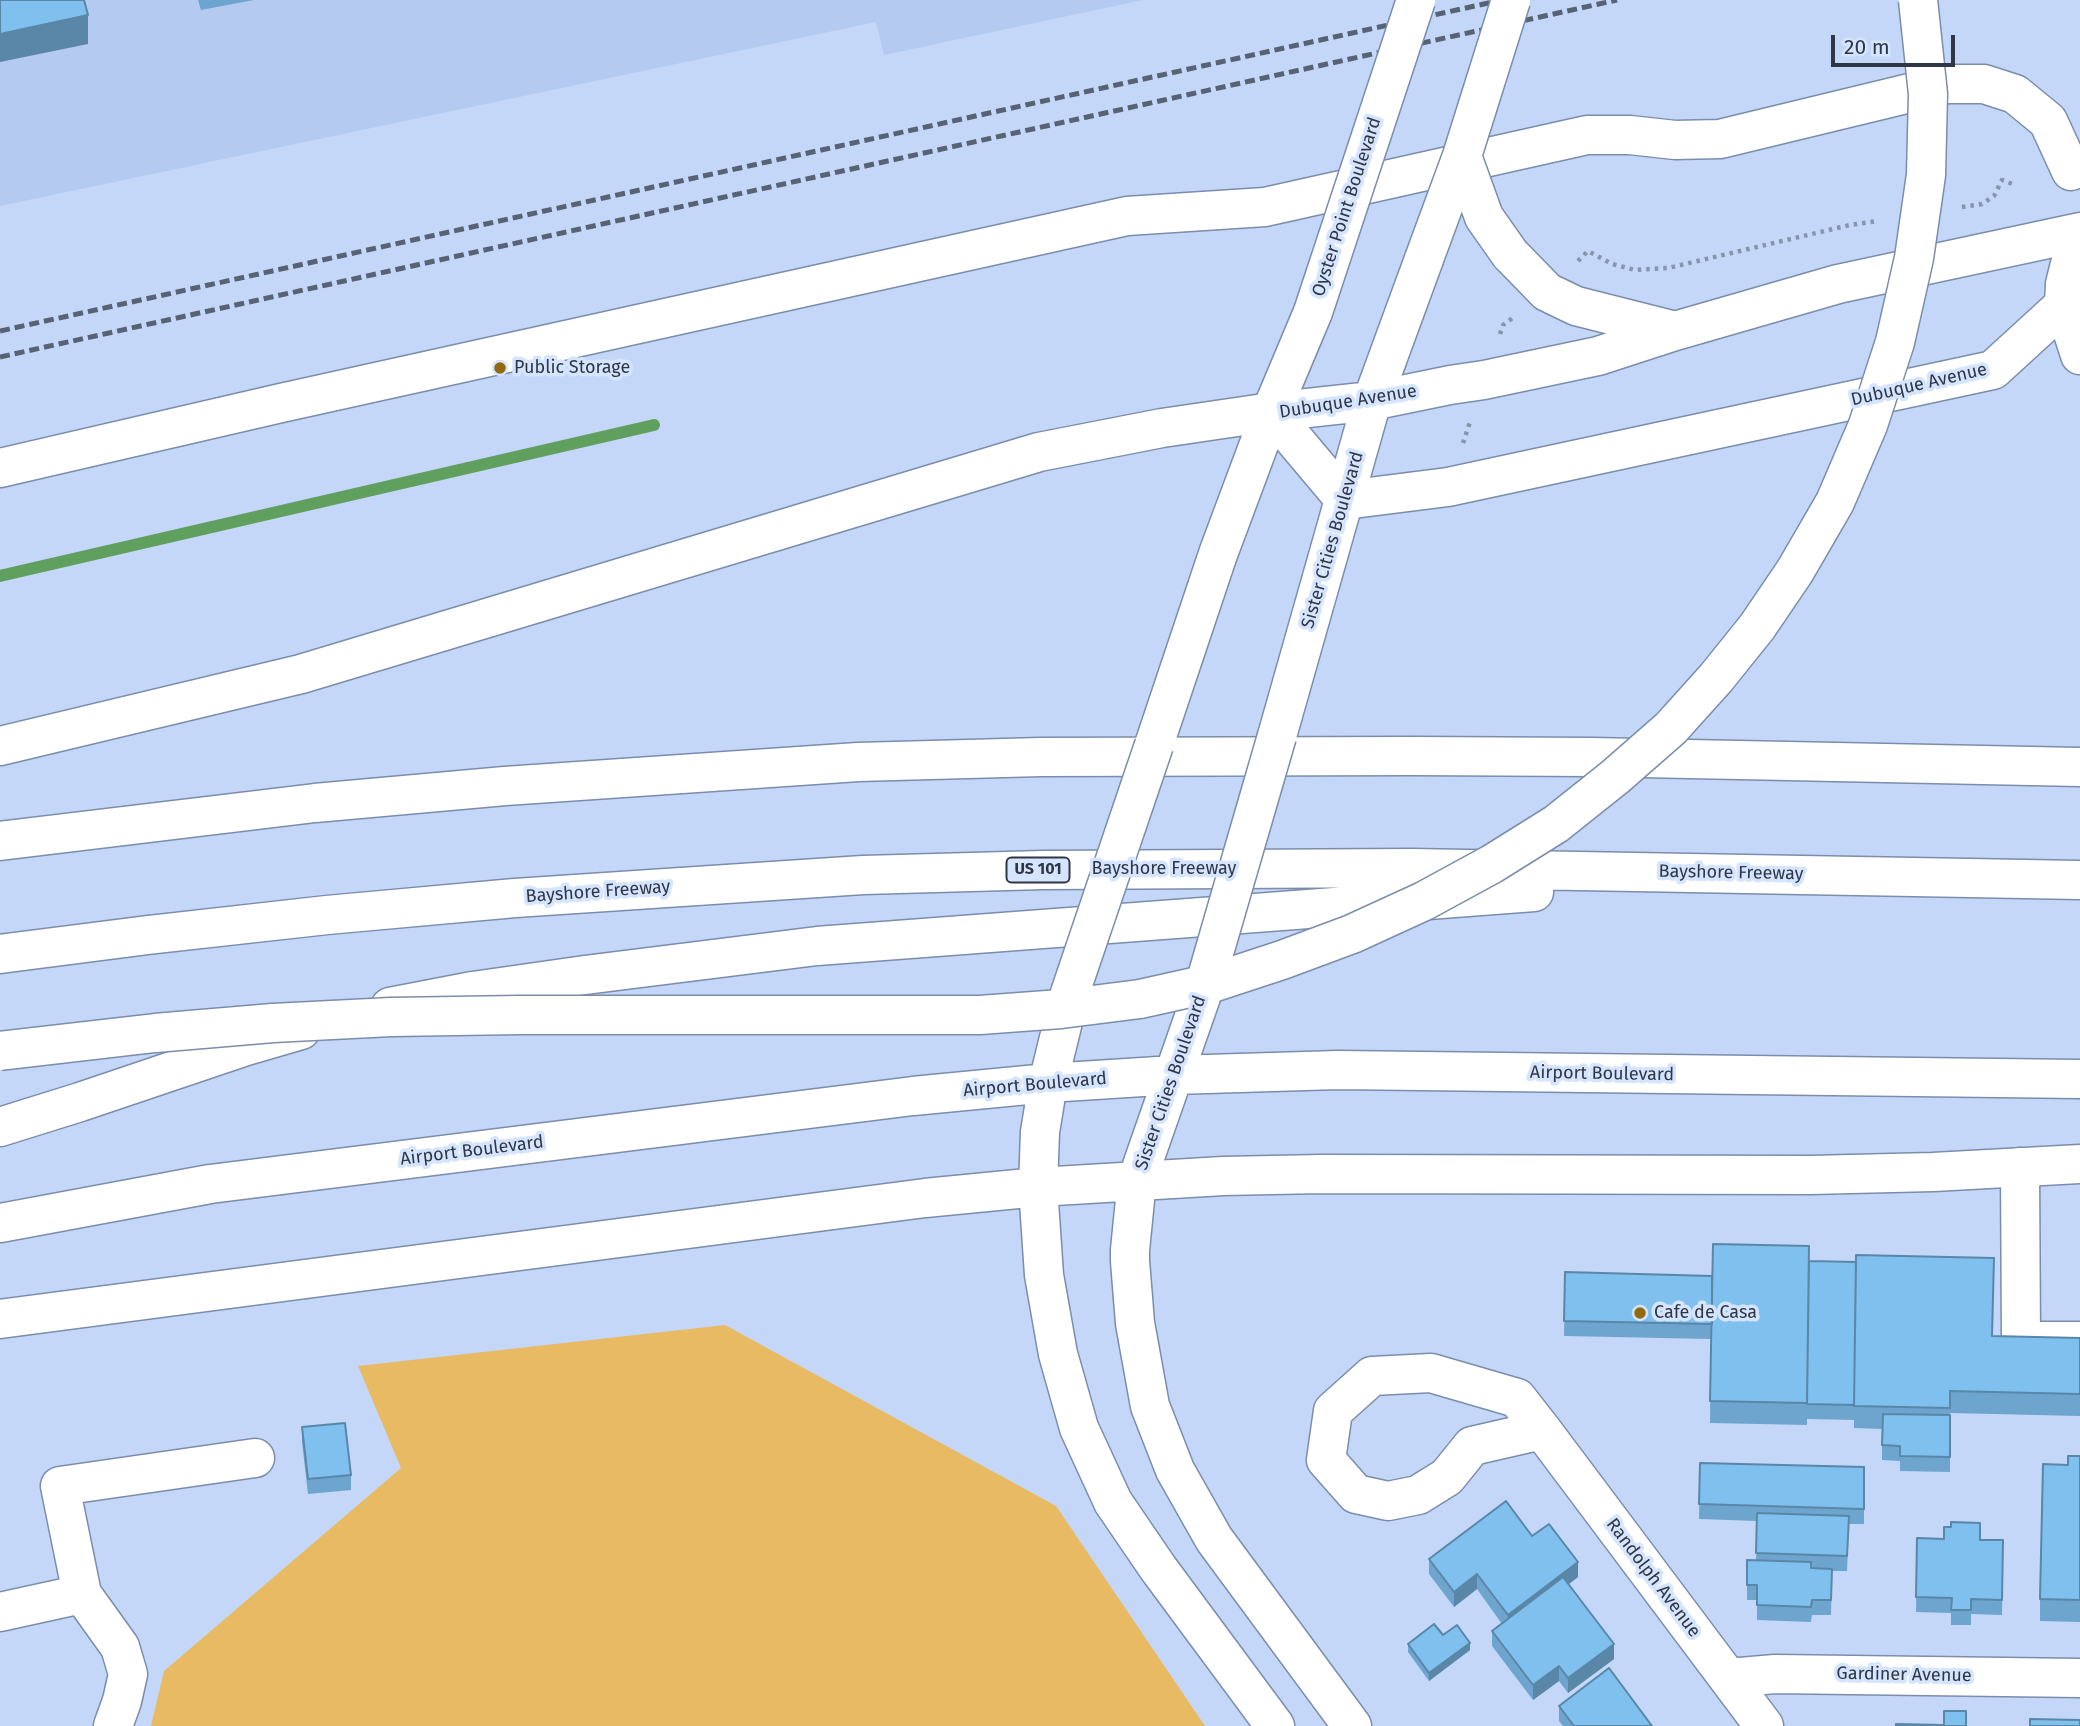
<!DOCTYPE html>
<style>
body{margin:0}
#map{position:relative;width:2080px;height:1726px;overflow:hidden;background:#c4d7f8;font-family:"Fira Sans",sans-serif}
canvas{display:block}
.scale{position:absolute;left:1831px;top:35px;width:124px;height:32px;box-sizing:border-box;border:4px solid #303744;border-top:0;padding-left:9px;font-size:21px;line-height:24px;white-space:nowrap;color:#303744;-webkit-text-stroke:5px #d5e4ff;paint-order:stroke}
</style>
<div id="map">
<canvas width="2080" height="1726"></canvas>
<div class="scale">20 m</div>
</div>
<script>
const g = document.querySelector('canvas').getContext('2d');
g.lineJoin = 'round';
function fill(path, color) {
  g.fillStyle = color;
  g.fill(path, 'evenodd');
}
function toPath(rows) {
  const path = new Path2D();
  for (const r of rows) {
    path.moveTo(r[0], r[1]);
    for (let i = 2; i < r.length; i += 2) path.lineTo(r[i], r[i + 1]);
  }
  return path;
}
function strokePath(path, color, width, dash) {
  g.strokeStyle = color;
  g.lineWidth = width;
  g.lineCap = dash ? 'butt' : 'round';
  g.setLineDash(dash || []);
  g.stroke(path);
}
function drawText(font, color, halo, rows, align = 'center') {
  g.font = font + ' "Fira Sans",sans-serif';
  g.lineWidth = 7;
  g.setLineDash([]);
  g.textBaseline = 'middle';
  g.strokeStyle = halo;
  g.fillStyle = color;
  for (const [text, x, y, turn = 0] of rows) {
    g.save();
    g.translate(x, y);
    g.rotate((+turn || 0) * Math.PI / 180);
    g.textAlign = isNaN(turn) ? turn : align;
    if (halo) g.strokeText(text, 0, 0);
    g.fillText(text, 0, 0);
    g.restore();
  }
}
const built = toPath([
 [0,0,1143,0,884,55,876,22,0,206]
]);
const green = toPath([
 [725,1325,1056,1506,1205,1726,151,1726,164,1671,401,1468,358,1366]
]);
const stream = toPath([
 [0,576,654,425]
]);
const path = toPath([
 [1962,207,1982,204,1994,196,2002,180,2015,185],
 [1578,261,1588,251,1612,264,1635,270,1668,268,1850,225,1878,221],
 [1500,334,1503,325,1514,317],
 [1463,443,1470,422]
]);
const minor = toPath([
 [0,468,281,403,1127,216,1265,207,1587,135,1630,135,1675,140,1720,139,1947,84,1984,84,2015,94,2048,121,2071,171],
 [2020,1167,2021,1341,2080,1341],
 [1542,1430,1472,1446,1447,1477,1418,1495,1388,1501,1356,1494,1326,1460,1333,1411,1372,1376,1431,1373,1517,1398,1542,1430,1764,1726],
 [0,1612,82,1594],
 [1728,1678,1775,1674,2080,1678],
 [113,1726,122,1701,128,1674,120,1647,82,1594,60,1486,255,1458]
]);
const major = toPath([
 [1510,254,1547,292,1576,306,1675,331],
 [1271,412,1372,401,1450,385,1484,380,1598,356,1675,331,1838,284,2080,232],
 [1271,412,1345,500],
 [1345,500,1448,487,1993,370,2064,305,2080,302],
 [1277,736,1372,401,1424,259],
 [1154,745,1218,554,1271,412,1313,312],
 [1070,993,1048,1083,1040,1132,1038,1187,1044,1275,1058,1354,1079,1428,1113,1502,1158,1568,1275,1726],
 [1202,994,1137,1180,1130,1250,1130,1261,1135,1323,1150,1406,1175,1470,1214,1539,1352,1726],
 [0,1223,210,1184,913,1096,1048,1083,1174,1075,1338,1070,2080,1079],
 [0,1319,925,1198,1038,1187,1223,1176,1322,1174,1810,1175,1933,1172,2080,1164]
]);
const highway = toPath([
 [2080,244,2070,264,2065,284,2064,305,2080,355],
 [0,746,301,674,1039,452,1162,428,1271,412],
 [0,841,315,803,505,786,858,762,1041,757,1412,756,1592,757,2080,767],
 [0,954,148,935,327,915,515,898,863,875,1043,870,1412,868,2080,880],
 [390,1007,473,991,585,975,817,946,1534,892],
 [0,1127,80,1102,246,1046,301,1030]
]);
const rail = toPath([
 [0,331,1502,0],
 [0,357,1617,0]
]);
const majorBridge = toPath([
 [1462,156,1484,217,1510,254],
 [1424,259,1462,156,1511,0],
 [1313,312,1416,0],
 [1070,993,1154,745],
 [1202,994,1277,736]
]);
const highwayBridge = toPath([
 [0,1051,155,1033,273,1023,391,1017,519,1015,980,1015,1061,1009,1140,999,1212,983,1282,960,1352,934,1424,901,1492,864,1556,824,1615,777,1671,728,1716,678,1757,627,1795,571,1835,502,1868,425,1895,342,1914,258,1926,175,1928,94,1918,0]
]);
const wall = toPath([
 [198,0,254,0,201,10],
 [1809,1261,1993,1336,2080,1338,2080,1416,1950,1413,1950,1472,1900,1471,1900,1461,1882,1460,1882,1429,1854,1428,1854,1407,1854,1420,1807,1419,1807,1425,1710,1423,1711,1339,1564,1336,1565,1272,1712,1276],
 [302,1427,351,1475,351,1490,308,1494,302,1442],
 [2080,1456,2080,1622,2040,1621,2040,1599,2068,1465],
 [1700,1463,1864,1467,1864,1524,1849,1524,1847,1571,1832,1571,1831,1615,1812,1615,1811,1622,1757,1620,1757,1600,1747,1600,1747,1560,1756,1560,1757,1521,1699,1519],
 [1532,1536,1578,1577,1569,1584,1614,1659,1568,1693,1559,1681,1533,1700,1492,1646,1492,1631,1502,1624,1477,1589,1454,1607,1429,1574,1429,1559],
 [1917,1538,2003,1540,2002,1615,1971,1614,1971,1625,1951,1625,1951,1613,1916,1612],
 [1443,1635,1470,1650,1429,1681,1408,1652,1408,1644],
 [1559,1706,1652,1726,1563,1726,1559,1721]
]);
const shadedWall = toPath([
 [88,15,88,44,0,62,0,34],
 [1578,1562,1578,1577,1508,1630,1508,1615],
 [1477,1574,1477,1589,1454,1607,1454,1592],
 [1470,1643,1470,1650,1429,1681,1429,1673],
 [1614,1644,1614,1659,1568,1693,1568,1678],
 [1559,1666,1559,1681,1533,1700,1533,1685]
]);
const building = toPath([
 [0,0,84,0,88,15,0,34,0,0],
 [1713,1244,1809,1246,1807,1403,1710,1401,1713,1244],
 [1856,1255,1994,1258,1992,1336,2080,1338,2080,1394,1950,1391,1950,1408,1854,1406,1856,1255],
 [1809,1261,1856,1262,1854,1405,1807,1404,1809,1261],
 [1565,1272,1712,1276,1712,1324,1564,1321,1565,1272],
 [1883,1414,1950,1415,1950,1457,1900,1456,1900,1446,1882,1445,1883,1414],
 [345,1423,351,1475,308,1479,302,1427,345,1423],
 [2068,1456,2080,1456,2080,1600,2040,1599,2043,1464,2068,1465,2068,1456],
 [1700,1463,1864,1467,1864,1509,1699,1504,1700,1463],
 [1506,1501,1532,1536,1549,1524,1578,1562,1508,1615,1477,1574,1454,1592,1429,1559,1506,1501],
 [1757,1513,1849,1516,1847,1556,1756,1553,1757,1513],
 [1951,1522,1980,1523,1980,1540,2003,1540,2002,1600,1971,1599,1971,1610,1951,1610,1952,1598,1916,1597,1917,1538,1944,1539,1944,1527,1951,1527,1951,1522],
 [1747,1560,1811,1562,1811,1568,1832,1569,1831,1600,1812,1600,1811,1607,1757,1605,1757,1585,1747,1585,1747,1560],
 [1563,1577,1614,1644,1568,1678,1559,1666,1533,1685,1492,1631,1563,1577],
 [1434,1624,1443,1635,1457,1625,1470,1643,1429,1673,1408,1644,1434,1624],
 [1609,1668,1652,1726,1574,1726,1559,1706,1609,1668],
 [1944,1711,1966,1711,1966,1726,1896,1726,1896,1724,1944,1725,1944,1711],
 [2030,1719,2080,1720,2080,1726,2030,1726,2030,1719]
]);
const markers = [
 [500,368,7,"#916a10"],
 [1640,1313,7,"#916a10"]
];
const shields = [
 [1038,870,63]
];
const shieldNames = [
 ["US 101",1038,870]
];
const streetNames = [
 ["Oyster Point Boulevard",1347,207,-72],
 ["Dubuque Avenue",1919,385,-13],
 ["Dubuque Avenue",1348,402,-9],
 ["Sister Cities Boulevard",1333,540,-74],
 ["Bayshore Freeway",1164,869],
 ["Bayshore Freeway",1731,873,1],
 ["Bayshore Freeway",598,892,-4],
 ["Airport Boulevard",1602,1074,1],
 ["Sister Cities Boulevard",1171,1083,-71],
 ["Airport Boulevard",1035,1085,-5],
 ["Airport Boulevard",472,1151,-7],
 ["Randolph Avenue",1653,1578,53],
 ["Gardiner Avenue",1904,1675,1]
];
const poiNames = [
 ["Public Storage",514,368],
 ["Cafe de Casa",1654,1313]
];
fill(built, '#b4caf1');
fill(green, '#e8ba63');
strokePath(stream, '#619f5f', 12);
strokePath(minor, '#7b8dab', 41);
strokePath(major, '#7b8dab', 41);
strokePath(highway, '#7b8dab', 41);
strokePath(path, '#8694ad', 4.5, [3.5, 5]);
strokePath(minor, '#fff', 38);
strokePath(major, '#fff', 38);
strokePath(highway, '#fff', 38);
strokePath(rail, '#576274', 5, [10, 5]);
strokePath(majorBridge, '#7b8dab', 41, []);
strokePath(highwayBridge, '#7b8dab', 41, []);
strokePath(majorBridge, '#fff', 38);
strokePath(highwayBridge, '#fff', 38);
fill(wall, '#6ea5ce');
fill(shadedWall, '#5a86a7');
fill(building, '#80c0ef');
strokePath(building, '#5a86a7', 2);
for (const [x, y, r, color] of markers) {
  const dot = new Path2D();
  dot.arc(x, y, r, 0, 2 * Math.PI);
  g.fillStyle = color;
  g.fill(dot);
  strokePath(dot, '#d5e4ff', 2.5);
}
for (const [x, y, w] of shields) {
  const box = new Path2D();
  box.roundRect(x - w / 2, y - 12.5, w, 25, 5);
  g.fillStyle = '#d5e4ff';
  g.fill(box);
  strokePath(box, '#303744', 2);
}
drawText('bold 16px', '#303744', null, shieldNames);
drawText('18px', '#303744', '#d5e4ff', streetNames);
drawText('18px', '#303744', '#d5e4ff', poiNames, 'left');
</script>
